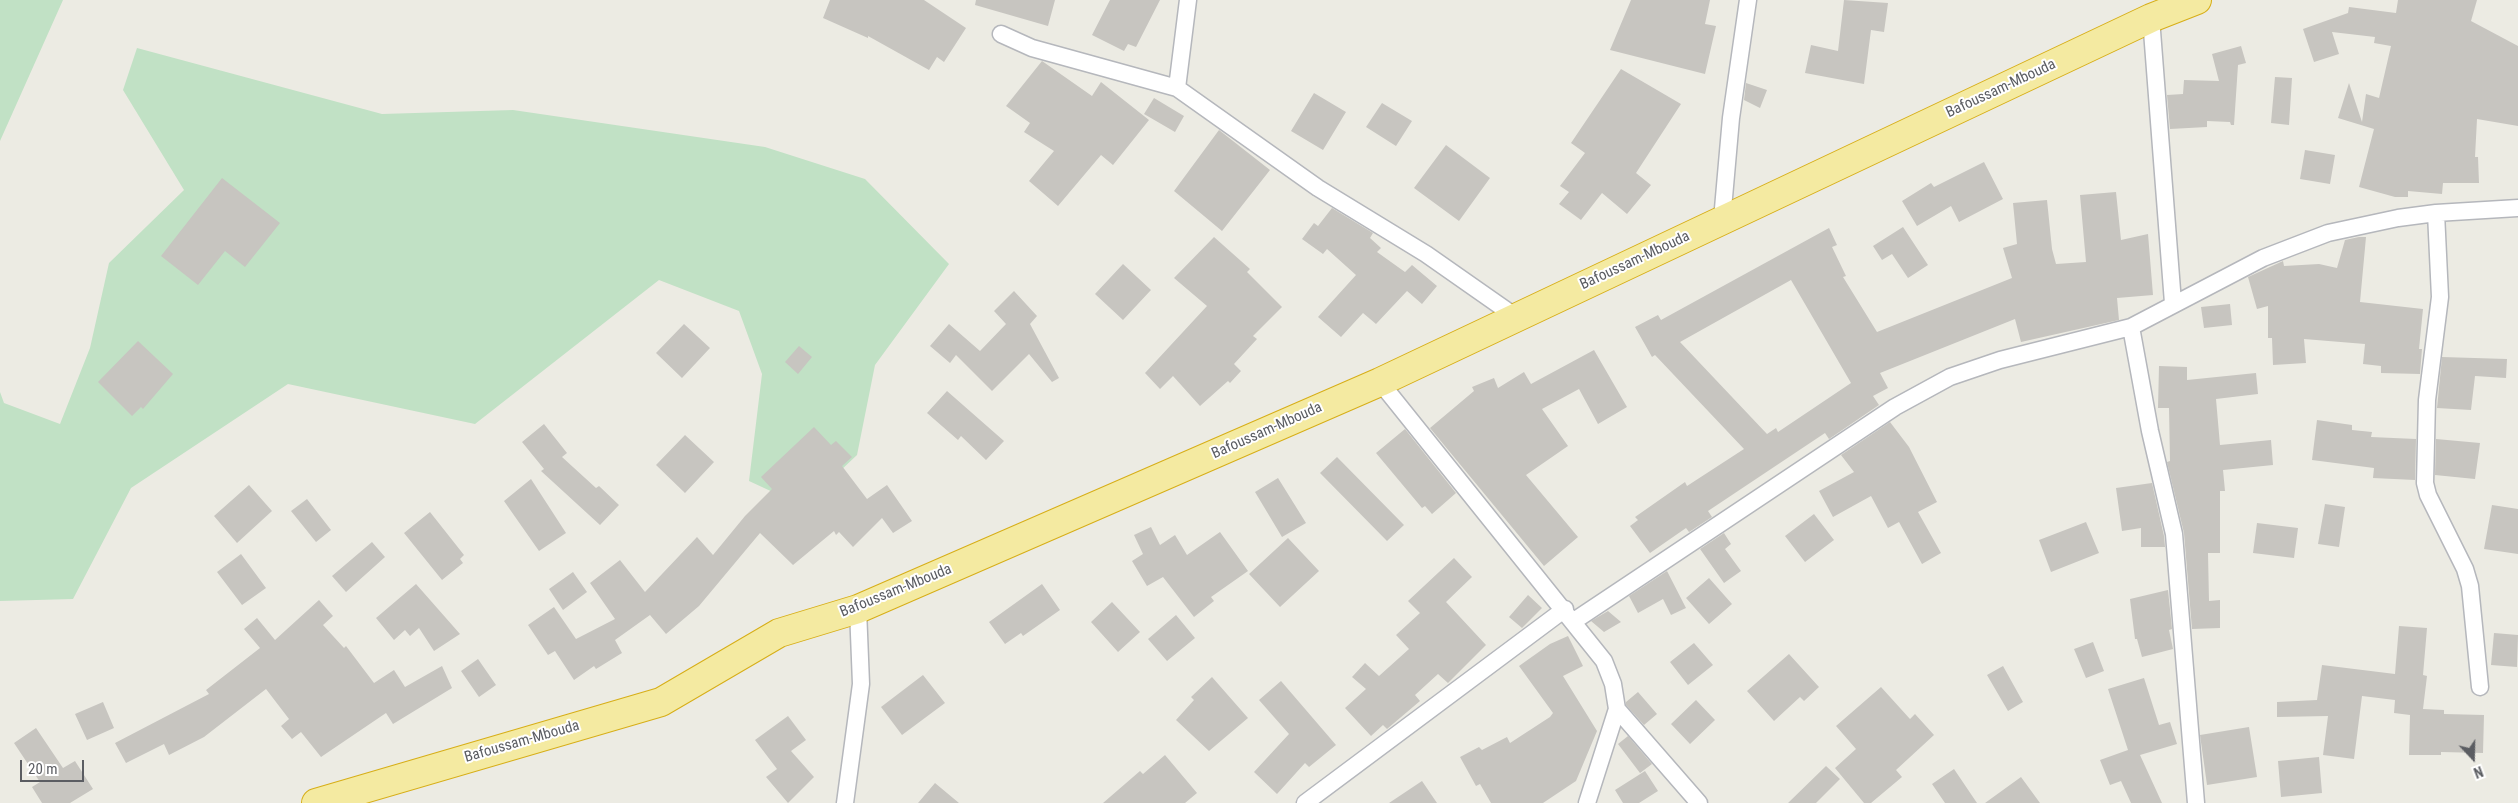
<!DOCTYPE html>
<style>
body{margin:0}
#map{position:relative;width:2518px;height:803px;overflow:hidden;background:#ecebe3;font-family:"Roboto Condensed",sans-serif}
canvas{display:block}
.north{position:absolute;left:2448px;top:733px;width:50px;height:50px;-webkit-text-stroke:4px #fff;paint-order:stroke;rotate:159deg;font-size:14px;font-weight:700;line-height:20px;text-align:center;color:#5b5d62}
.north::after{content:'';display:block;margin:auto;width:18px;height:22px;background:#5b5d62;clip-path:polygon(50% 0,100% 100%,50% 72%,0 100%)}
.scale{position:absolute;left:20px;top:760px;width:64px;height:22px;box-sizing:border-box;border:2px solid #5b5d62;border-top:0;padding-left:6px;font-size:15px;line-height:18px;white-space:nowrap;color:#5b5d62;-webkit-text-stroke:4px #fff;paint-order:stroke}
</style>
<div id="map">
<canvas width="2518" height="803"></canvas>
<div class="north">N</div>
<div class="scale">20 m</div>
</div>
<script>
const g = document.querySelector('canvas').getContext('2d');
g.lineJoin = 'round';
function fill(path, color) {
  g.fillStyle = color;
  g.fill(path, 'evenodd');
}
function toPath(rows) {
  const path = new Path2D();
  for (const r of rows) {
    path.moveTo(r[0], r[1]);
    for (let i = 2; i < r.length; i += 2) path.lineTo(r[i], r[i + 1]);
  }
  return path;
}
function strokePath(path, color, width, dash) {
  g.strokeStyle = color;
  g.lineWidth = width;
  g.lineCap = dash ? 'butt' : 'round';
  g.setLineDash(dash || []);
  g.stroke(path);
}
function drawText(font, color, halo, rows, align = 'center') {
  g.font = font + ' "Roboto Condensed",sans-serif';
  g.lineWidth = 4;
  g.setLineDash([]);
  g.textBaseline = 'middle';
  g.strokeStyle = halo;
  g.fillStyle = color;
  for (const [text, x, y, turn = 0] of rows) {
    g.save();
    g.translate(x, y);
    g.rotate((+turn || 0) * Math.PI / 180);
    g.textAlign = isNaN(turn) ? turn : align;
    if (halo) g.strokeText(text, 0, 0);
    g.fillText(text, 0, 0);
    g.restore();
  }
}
const green = toPath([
 [0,0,63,0,0,141],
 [137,48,382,114,513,110,765,147,865,179,949,264,875,365,857,455,803,506,749,481,762,374,739,311,659,280,475,424,288,384,131,488,73,599,0,601,0,392,4,403,60,424,90,348,109,263,184,190,123,90]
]);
const building = toPath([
 [830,0,924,0,966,28,944,62,937,57,929,70,868,36,868,38,823,18],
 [976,0,1055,0,1048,26,975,5],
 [1110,0,1160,0,1136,47,1128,44,1124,51,1092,35],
 [1631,0,1710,0,1705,24,1716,26,1705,74,1610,50],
 [1844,0,1888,3,1884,32,1871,30,1864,84,1805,73,1811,45,1838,51],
 [2398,0,2477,0,2471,21,2518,46,2518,126,2477,119,2475,157,2478,157,2479,183,2443,183,2442,194,2408,191,2408,197,2395,197,2359,187,2374,129,2338,118,2349,83,2362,122,2366,94,2379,98,2391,46,2374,43,2375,37,2332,32,2339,54,2314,62,2303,29,2348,13,2349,7,2396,13],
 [2241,46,2246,63,2238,65,2234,125,2231,125,2230,122,2207,121,2207,127,2170,129,2167,95,2183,94,2184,80,2219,81,2212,54],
 [1042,61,1092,96,1101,82,1149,120,1113,165,1101,155,1058,206,1029,181,1054,151,1024,132,1030,123,1006,106],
 [1621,69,1681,104,1636,173,1651,185,1627,214,1602,193,1581,220,1559,204,1569,192,1560,186,1585,153,1571,143],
 [2275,77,2292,78,2289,125,2271,123],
 [1746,83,1767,90,1760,108,1744,100],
 [1314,93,1346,112,1323,150,1291,131],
 [1154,98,1184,116,1175,132,1144,114],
 [1382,103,1412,121,1396,146,1366,127],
 [1219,130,1270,170,1222,231,1174,191],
 [1446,145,1490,178,1459,221,1414,188],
 [2305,150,2335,155,2330,184,2300,179],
 [1984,162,2003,199,1959,222,1951,206,1917,226,1902,201,1931,183,1934,187],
 [222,178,280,223,245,267,225,251,198,285,161,256],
 [2116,192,2121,240,2148,234,2153,295,2117,298,2119,320,2021,342,2015,319,1880,373,1888,388,1873,396,1879,405,1829,439,1825,433,1708,511,1712,517,1689,532,1686,528,1650,553,1630,526,1638,520,1635,517,1685,482,1687,486,1744,449,1655,355,1652,357,1635,327,1658,315,1661,320,1829,228,1837,245,1832,247,1846,276,1843,277,1877,332,2012,278,2003,248,2017,244,2013,203,2047,200,2052,249,2056,264,2086,262,2080,195],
 [1791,280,1851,383,1778,432,1776,428,1767,434,1680,342],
 [1332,208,1373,233,1370,238,1381,248,1377,252,1405,272,1412,265,1437,286,1422,304,1407,291,1376,324,1363,313,1341,337,1318,317,1356,275,1327,249,1323,254,1302,239,1314,223,1318,226],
 [1903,227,1928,265,1908,278,1892,254,1882,260,1873,246],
 [1214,237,1250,269,1247,272,1282,307,1253,336,1257,339,1234,364,1241,371,1230,383,1228,381,1200,406,1173,376,1160,389,1145,373,1207,306,1174,278],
 [2359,237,2366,237,2360,302,2423,309,2419,349,2422,349,2420,374,2381,373,2381,366,2363,364,2365,344,2304,339,2306,363,2273,365,2272,338,2268,338,2268,306,2257,309,2248,277,2283,261,2284,266,2319,264,2337,268,2345,240],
 [1123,264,1151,290,1123,320,1095,294],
 [1014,291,1037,316,1030,324,1059,378,1052,382,1029,354,992,391,956,355,950,363,930,346,949,324,980,351,1006,324,994,311],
 [2230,304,2232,325,2204,328,2201,307],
 [684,324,710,348,682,378,656,353],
 [138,341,173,374,143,409,141,407,132,416,98,382],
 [799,346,812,357,798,374,785,362],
 [1594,350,1627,407,1598,424,1579,389,1542,409,1568,446,1526,475,1578,537,1544,566,1430,428,1474,391,1472,387,1494,378,1498,388,1524,372,1531,384],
 [2442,357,2507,359,2506,378,2475,376,2471,410,2437,408],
 [2159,366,2187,367,2187,380,2256,373,2258,394,2216,399,2220,445,2271,440,2273,465,2223,470,2225,491,2220,491,2220,553,2208,553,2209,601,2220,600,2220,628,2192,629,2184,533,2167,462,2170,461,2169,408,2158,408],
 [947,391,1004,441,986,460,961,436,958,440,927,413],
 [2317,420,2352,425,2352,430,2372,432,2371,437,2416,439,2415,480,2373,478,2374,468,2312,460],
 [1890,422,1909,447,1937,502,1918,512,1941,553,1922,564,1899,522,1888,528,1871,496,1833,517,1819,491,1854,472,1841,455],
 [544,424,567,453,562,457,596,488,599,486,619,505,600,525,541,471,544,469,522,442],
 [814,427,831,445,836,441,852,457,842,466,867,499,887,485,912,521,893,533,882,518,853,547,839,532,836,535,834,531,793,565,760,533,699,606,666,634,650,615,615,640,622,653,596,669,594,666,574,680,555,651,548,655,528,625,554,607,576,639,615,619,590,583,620,560,645,592,697,537,713,555,745,516,772,489,761,477],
 [1405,429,1456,493,1432,514,1425,506,1422,508,1376,453],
 [685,435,714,462,685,493,656,465],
 [2436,439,2480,443,2475,479,2435,475],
 [1337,457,1404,525,1387,541,1320,473],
 [1278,478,1306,523,1282,537,1255,492],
 [531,479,566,533,539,551,504,501],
 [2152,483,2164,536,2165,547,2141,547,2141,528,2122,531,2116,488],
 [249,485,272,511,237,543,214,516],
 [307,499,331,530,316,542,291,511],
 [2325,504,2345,507,2339,547,2318,544],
 [2492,505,2518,509,2518,554,2484,549],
 [430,512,464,555,460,559,463,563,442,580,404,533],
 [1814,514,1834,540,1805,562,1785,536],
 [2086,522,2099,553,2051,572,2039,540],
 [2257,523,2298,528,2294,558,2253,553],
 [1151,527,1160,545,1175,535,1187,555,1220,532,1248,571,1211,597,1214,601,1194,617,1163,577,1147,586,1132,561,1143,554,1134,535],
 [1724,533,1731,544,1725,549,1741,571,1724,583,1700,549],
 [1288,538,1319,571,1280,607,1249,574],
 [372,542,385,557,346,592,332,576],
 [241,554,266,588,242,605,217,572],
 [1454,558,1472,577,1446,602,1486,645,1448,683,1438,674,1415,695,1420,701,1387,729,1383,725,1371,736,1345,708,1366,689,1352,677,1365,663,1379,676,1409,649,1396,635,1420,613,1408,601],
 [1667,571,1686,608,1671,615,1663,599,1638,613,1629,596],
 [573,572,587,592,563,610,549,589],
 [1709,578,1732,604,1709,624,1686,598],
 [416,584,460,634,434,651,419,628,410,636,405,630,394,640,376,618],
 [1042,584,1060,610,1023,636,1021,633,1005,644,989,622],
 [2168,590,2172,629,2169,630,2173,649,2142,657,2137,639,2135,639,2130,599],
 [1528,595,1542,608,1522,628,1509,617],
 [319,600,333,616,323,625,344,648,346,646,374,683,394,670,405,687,442,666,452,688,393,724,386,713,321,757,301,732,292,739,281,726,289,719,266,689,204,737,169,755,164,744,126,763,115,743,209,694,206,690,260,648,244,629,257,618,275,640],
 [1112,602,1140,632,1118,652,1091,622],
 [1608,611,1621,622,1604,632,1591,621],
 [1176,615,1195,638,1167,661,1148,639],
 [2399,626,2427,628,2423,675,2427,676,2423,709,2444,710,2444,714,2484,715,2483,753,2441,752,2441,755,2409,755,2410,715,2394,713,2395,700,2362,696,2354,759,2323,755,2328,716,2277,717,2277,702,2317,700,2322,665,2395,674],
 [2494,633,2518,635,2517,667,2491,665],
 [1568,636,1583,666,1563,676,1597,731,1576,781,1543,803,1491,803,1480,784,1476,786,1460,757,1479,747,1482,750,1507,737,1510,743,1550,717,1553,713,1519,666,1550,644],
 [2093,642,2104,671,2086,678,2074,649],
 [1694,643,1713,665,1688,685,1670,662],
 [1789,654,1819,687,1804,701,1800,697,1774,721,1747,691],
 [478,659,496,685,479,697,461,671],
 [2003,666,2023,702,2008,711,1987,675],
 [923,675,945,703,902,735,881,707],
 [1212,677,1248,718,1209,751,1176,720,1194,700,1191,697],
 [2144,678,2159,725,2170,722,2177,744,2140,755,2162,803,2131,803,2121,781,2110,785,2100,760,2128,750,2108,689],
 [1281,681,1336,745,1309,767,1305,763,1277,794,1254,772,1289,734,1259,700],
 [1881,687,1910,719,1915,714,1934,735,1896,770,1902,777,1871,803,1864,803,1835,768,1856,749,1836,726],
 [1638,692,1657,714,1644,725,1626,705,1626,702],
 [1696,700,1715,720,1690,744,1671,724],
 [103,702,114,728,87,740,75,714],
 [788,716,806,740,791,751,814,777,788,803,766,777,777,769,755,740],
 [2249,727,2257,777,2207,785,2200,735],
 [36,728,63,768,75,761,93,789,70,803,42,803,32,787,40,782,14,743],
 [1628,736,1652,764,1640,773,1618,744],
 [1165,755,1197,793,1185,803,1103,803,1140,771,1143,774],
 [2319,757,2322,793,2281,797,2278,761],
 [1826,766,1840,779,1816,803,1788,803],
 [1954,769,1977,803,1945,803,1932,784],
 [1645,771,1658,791,1639,803,1623,803,1615,790],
 [2021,777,2040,803,1985,803],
 [1422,781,1437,803,1389,803],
 [935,783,959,803,918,803]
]);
const minor = toPath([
 [2151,18,2173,303],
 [1001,34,1032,48,1177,88,1318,188,1426,254,1516,317],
 [1177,88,1188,0],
 [2436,213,2440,297,2427,400,2425,483,2428,495,2465,569,2470,586,2480,687],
 [1722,220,1731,118,1748,0],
 [2131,327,2150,431,2174,534,2196,803],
 [1380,382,1604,661,1613,684,1617,709,1587,803],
 [1574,621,1895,407,1950,377,2000,360,2131,327,2263,258,2328,233,2398,218,2436,213,2518,208],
 [1617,709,1699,803],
 [845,803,861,684,858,609],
 [1305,803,1565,609]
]);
const trunk = toPath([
 [316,803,661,702,779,633,858,609,1380,382,2151,18,2197,0]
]);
const streetNames = [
 ["Bafoussam-Mbouda",2001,89,-25],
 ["Bafoussam-Mbouda",1635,261,-25],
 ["Bafoussam-Mbouda",1267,431,-24],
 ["Bafoussam-Mbouda",896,591,-22],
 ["Bafoussam-Mbouda",522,742,-16]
];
fill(green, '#c1e1c5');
fill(building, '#c7c5c0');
strokePath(minor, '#b5b7bc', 19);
strokePath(trunk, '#d7ae17', 30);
strokePath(minor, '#fff', 16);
strokePath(trunk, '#f4eaa1', 28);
drawText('15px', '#5b5d62', '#fff', streetNames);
</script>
